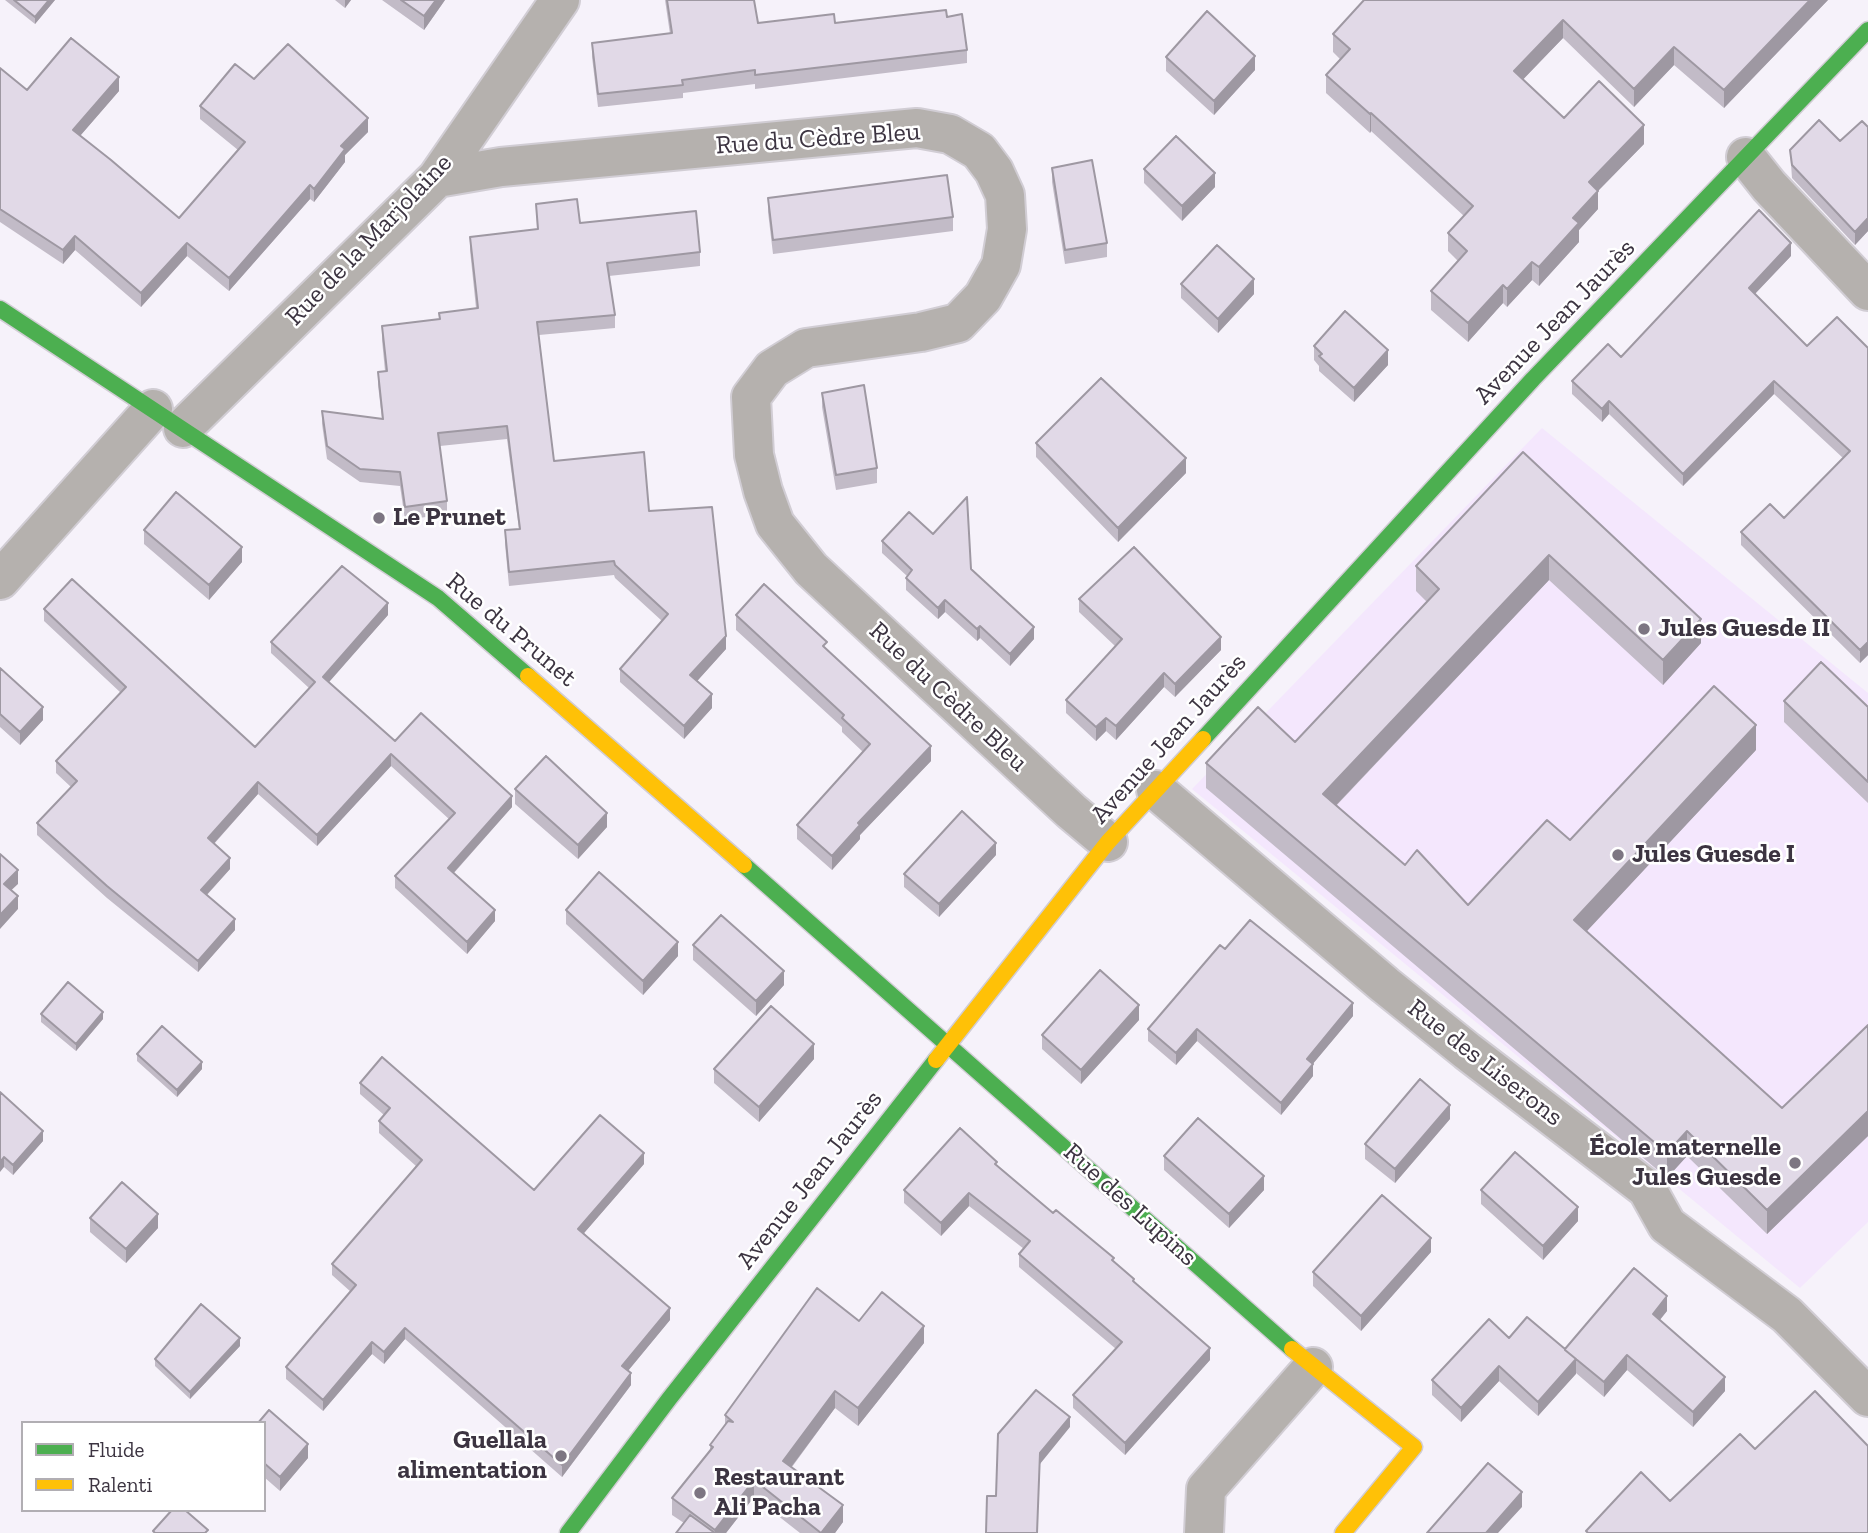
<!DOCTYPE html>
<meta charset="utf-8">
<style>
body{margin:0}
#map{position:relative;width:1868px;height:1533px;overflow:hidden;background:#f6f2fa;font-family:"Zilla Slab",serif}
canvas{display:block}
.legend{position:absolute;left:21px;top:1421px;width:245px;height:91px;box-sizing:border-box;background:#fff;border:2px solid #b1aeb3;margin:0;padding:9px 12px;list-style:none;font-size:21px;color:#3c3441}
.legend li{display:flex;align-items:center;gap:14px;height:35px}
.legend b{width:35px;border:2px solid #b1aeb3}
</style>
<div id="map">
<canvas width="1868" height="1533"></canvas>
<ul class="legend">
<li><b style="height:9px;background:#4caf50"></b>Fluide</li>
<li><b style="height:9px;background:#ffc107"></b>Ralenti</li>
</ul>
</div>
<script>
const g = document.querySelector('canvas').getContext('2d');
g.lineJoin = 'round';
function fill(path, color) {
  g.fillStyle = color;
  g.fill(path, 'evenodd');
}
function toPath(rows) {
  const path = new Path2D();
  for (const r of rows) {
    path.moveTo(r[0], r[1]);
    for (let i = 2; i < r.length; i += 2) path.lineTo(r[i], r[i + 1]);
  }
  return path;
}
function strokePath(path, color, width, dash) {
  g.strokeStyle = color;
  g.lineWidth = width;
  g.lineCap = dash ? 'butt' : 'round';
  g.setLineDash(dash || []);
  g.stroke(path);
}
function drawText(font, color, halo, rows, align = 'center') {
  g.font = font + ' "Zilla Slab",serif';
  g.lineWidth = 5;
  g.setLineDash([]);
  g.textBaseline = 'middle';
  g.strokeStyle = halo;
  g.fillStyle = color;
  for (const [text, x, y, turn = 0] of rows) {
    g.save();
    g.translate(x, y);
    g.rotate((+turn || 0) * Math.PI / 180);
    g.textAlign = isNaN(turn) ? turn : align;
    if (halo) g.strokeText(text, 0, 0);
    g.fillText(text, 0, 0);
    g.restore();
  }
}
const built = toPath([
 [1542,428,1868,693,1868,1222,1800,1288,1192,789]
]);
const street = toPath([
 [1746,157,1769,186,1868,291],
 [437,178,501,167,917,128,950,134,979,151,994,171,1005,195,1007,229,1001,265,983,297,958,323,921,332,806,348,772,369,751,397,754,455,763,491,775,524,811,569,1071,811,1108,842],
 [183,428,437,178,560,0],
 [0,580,153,409],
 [1156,790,1385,985,1467,1051,1647,1189,1667,1225,1787,1315,1868,1397],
 [1204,1533,1206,1489,1313,1367]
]);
const fast = toPath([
 [0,309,438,598,528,676],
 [1203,739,1533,379,1868,30],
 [744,865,1292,1349],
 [568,1533,669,1399,936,1060]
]);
const slow = toPath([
 [528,676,744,865],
 [936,1060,1108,842,1203,739],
 [1292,1349,1414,1447,1343,1533]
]);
const wall = toPath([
 [5,0,55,0,35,24],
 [335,0,351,0,345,8],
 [382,0,445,0,424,30],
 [665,0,754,0,758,23,835,23,947,17,967,50,967,63,755,89,755,84,683,93,683,98,598,107,592,57,592,43,670,34],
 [1364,0,1828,0,1724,108,1674,65,1634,107,1563,38,1523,79,1564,118,1644,144,1598,191,1598,209,1579,230,1579,242,1539,286,1532,280,1507,307,1503,303,1468,342,1431,310,1431,291,1458,261,1448,251,1448,233,1464,216,1371,131,1370,133,1326,93,1326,75,1340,59,1333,52,1333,34],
 [1166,57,1255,70,1214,115,1166,71],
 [0,68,27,90,119,91,80,136,179,218,238,150,200,119,200,106,254,79,368,132,345,155,345,162,314,202,310,199,229,291,187,256,141,307,75,250,63,264,0,222],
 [1868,127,1868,231,1855,245,1792,178,1790,150,1840,141],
 [1052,168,1107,243,1107,257,1065,264,1052,182],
 [1144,169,1215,187,1182,221,1144,183],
 [768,198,953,217,953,231,773,254,768,212],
 [536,204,580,223,700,252,700,266,609,276,615,315,615,328,539,335,554,461,649,511,726,649,697,681,712,708,684,739,620,682,620,669,662,621,615,578,614,575,509,586,505,544,505,530,519,529,507,439,440,446,447,501,447,514,405,520,400,486,360,482,327,459,322,424,322,411,382,419,378,385,378,372,385,371,382,340,382,326,439,319,439,313,476,308,470,250,470,237,537,229],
 [1791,256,1755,294,1807,346,1868,348,1868,655,1860,663,1741,545,1741,532,1784,518,1843,458,1774,394,1683,486,1609,414,1602,422,1572,394,1572,381,1621,357],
 [1181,284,1254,294,1218,333,1181,298],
 [1314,346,1388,365,1354,402,1319,371,1319,366,1314,360],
 [822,393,877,468,877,483,836,490,822,407],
 [1036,443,1186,473,1118,542,1036,457],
 [1523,452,1701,643,1663,685,1549,580,1336,806,1405,865,1468,905,1570,840,1756,750,1586,931,1782,1108,1868,1025,1868,1136,1767,1234,1687,1156,1667,1178,1206,788,1206,763,1295,742,1427,602,1416,591,1416,566],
 [144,530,242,562,209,600,144,544],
 [882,541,971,569,1034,639,1010,666,980,638,977,641,945,612,938,619,906,590,906,578,907,576,882,553],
 [1079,599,1221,650,1175,697,1164,687,1116,740,1106,731,1096,741,1066,713,1066,700,1115,646,1079,612],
 [44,609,255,747,309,688,271,653,271,642,388,615,328,682,395,741,512,807,454,873,495,921,467,954,395,888,395,876,450,820,391,766,317,846,258,794,214,844,230,869,207,895,235,930,198,972,107,898,37,835,37,823,71,787,56,773,56,761,121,693,44,621],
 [736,615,827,650,931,761,860,835,860,839,832,870,797,839,797,825,863,752,842,732,842,727,736,630],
 [0,668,43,720,20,745,0,727],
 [1784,701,1868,707,1868,803,1784,722],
 [515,789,607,827,578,859,515,804],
 [996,855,939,917,904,887,904,874],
 [566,910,678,956,643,995,566,924],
 [693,945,784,985,756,1016,693,960],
 [41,1014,103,1019,76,1051,41,1022],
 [1353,1016,1313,1063,1313,1076,1281,1115,1197,1041,1176,1065,1148,1041,1148,1029],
 [1139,1020,1081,1084,1042,1049,1042,1035],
 [137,1054,202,1069,177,1097,137,1061],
 [814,1059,759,1122,714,1083,714,1069],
 [360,1083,534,1190,644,1164,584,1233,670,1320,628,1371,631,1385,562,1477,405,1339,384,1364,372,1354,323,1411,286,1379,286,1367,351,1292,332,1275,332,1264,416,1166,379,1133,379,1121,384,1115,360,1094],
 [0,1092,43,1141,13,1175,4,1167],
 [1450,1119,1395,1183,1365,1159,1365,1144],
 [1164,1156,1264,1190,1229,1228,1164,1170],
 [997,1165,1053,1213,1114,1261,1210,1360,1125,1455,1073,1408,1073,1395,1116,1349,1019,1267,1019,1254,1024,1249,969,1206,941,1236,904,1203,904,1190],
 [1481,1190,1578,1221,1543,1260,1481,1204],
 [90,1218,158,1228,126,1263,90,1232],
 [1431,1252,1361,1331,1313,1286,1313,1272],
 [1667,1311,1660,1320,1725,1391,1693,1427,1627,1370,1604,1397,1576,1373,1538,1416,1499,1381,1461,1422,1432,1395,1432,1380,1509,1338,1565,1349],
 [859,1321,924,1343,858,1426,835,1408,792,1467,843,1522,835,1533,800,1533,754,1497,726,1533,676,1533,684,1523,672,1515,672,1498,710,1450,710,1445,725,1426,725,1415],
 [240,1346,190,1399,155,1366,155,1359],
 [264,1423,308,1458,280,1491,264,1477]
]);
const shadedWall = toPath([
 [49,0,55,0,35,24,35,17],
 [345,0,351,0,345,8],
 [436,0,445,0,424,30,424,16],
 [1810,0,1828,0,1724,108,1724,90],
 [1563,20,1563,38,1514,89,1514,71],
 [1674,47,1674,65,1634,107,1634,89],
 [1255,56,1255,70,1214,115,1214,101],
 [119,77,119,91,73,144,73,130],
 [1371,113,1371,131,1370,133,1370,114],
 [368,118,368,132,345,155,345,162,314,202,314,189,341,146],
 [1644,125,1644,144,1598,191,1598,209,1579,230,1579,242,1539,286,1539,267,1573,218,1589,182],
 [1215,173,1215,187,1182,221,1182,206],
 [310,185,310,199,229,291,229,278],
 [1868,218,1868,231,1855,245,1855,232],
 [75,236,75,250,63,264,63,250],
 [187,243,187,256,141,307,141,293],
 [1791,243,1791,256,1749,300,1749,288],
 [1532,262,1532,280,1507,307,1507,289],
 [1254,279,1254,294,1218,333,1218,319],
 [1503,285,1503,303,1468,342,1468,323],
 [1388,350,1388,365,1354,402,1354,388],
 [1774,381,1774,394,1683,486,1683,474],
 [1609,401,1609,414,1602,422,1602,409],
 [1186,458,1186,473,1118,542,1118,528],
 [242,547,242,562,209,600,209,585],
 [1549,555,1549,580,1323,819,1323,794],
 [945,600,945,612,938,619,938,608],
 [388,603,388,615,323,689,323,677],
 [1701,619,1701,643,1663,685,1663,660],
 [980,626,980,638,977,641,977,629],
 [1034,627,1034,639,1010,666,1010,654],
 [726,636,726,649,690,689,690,675],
 [1221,637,1221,650,1175,697,1175,684],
 [1868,642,1868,655,1860,663,1860,650],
 [1164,673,1164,687,1116,740,1116,726],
 [712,694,712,708,684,739,684,726],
 [43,707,43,720,20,745,20,732],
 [1106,718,1106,731,1096,741,1096,727],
 [1756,725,1756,750,1574,945,1574,920],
 [931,746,931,761,860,835,860,839,832,870,832,856,858,823],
 [391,754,391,766,317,846,317,835],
 [258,782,258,794,208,850,208,838],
 [512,796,512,807,448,879,448,868],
 [607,813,607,827,578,859,578,845],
 [996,843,996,855,939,917,939,904],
 [230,858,230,869,201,901,201,890],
 [18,870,18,884,4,897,4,884],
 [18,896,18,909,0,929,0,915],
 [495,910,495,921,467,954,467,942],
 [235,919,235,930,198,972,198,961],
 [678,942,678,956,643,995,643,981],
 [784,971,784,985,756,1016,756,1001],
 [1353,1003,1353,1016,1307,1071,1307,1059],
 [1139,1005,1139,1020,1081,1084,1081,1070],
 [103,1012,103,1019,76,1051,76,1044],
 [1197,1029,1197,1041,1176,1065,1176,1053],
 [814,1044,814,1059,759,1122,759,1107],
 [202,1062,202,1069,177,1097,177,1090],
 [1313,1064,1313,1076,1281,1115,1281,1103],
 [1450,1105,1450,1119,1395,1183,1395,1169],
 [1868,1111,1868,1136,1767,1234,1767,1210],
 [43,1131,43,1141,13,1175,13,1165],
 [1687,1131,1687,1156,1667,1178,1667,1153],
 [644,1153,644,1164,578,1240,578,1229],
 [4,1157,4,1167,0,1172,0,1162],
 [1264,1176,1264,1190,1229,1228,1229,1214],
 [969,1193,969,1206,941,1236,941,1223],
 [1578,1207,1578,1221,1543,1260,1543,1246],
 [158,1214,158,1228,126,1263,126,1249],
 [1431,1238,1431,1252,1361,1331,1361,1316],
 [1667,1296,1667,1311,1653,1328,1653,1314],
 [670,1308,670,1320,622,1378,622,1366],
 [924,1326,924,1343,858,1426,858,1408],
 [405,1328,405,1339,384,1364,384,1352],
 [240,1338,240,1346,190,1399,190,1392],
 [372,1342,372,1354,323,1411,323,1400],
 [1210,1348,1210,1360,1125,1455,1125,1443],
 [1627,1355,1627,1370,1604,1397,1604,1382],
 [1576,1359,1576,1374,1538,1416,1538,1402],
 [1499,1366,1499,1381,1461,1422,1461,1408],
 [631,1373,631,1385,562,1477,562,1465],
 [1725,1377,1725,1391,1693,1427,1693,1412],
 [835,1391,835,1408,783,1478,783,1461],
 [1070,1417,1070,1427,1040,1464,1040,1453],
 [308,1444,308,1458,280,1491,280,1477],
 [754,1480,754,1497,726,1533,715,1533,715,1530],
 [1522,1492,1522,1507,1498,1533,1486,1533],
 [843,1505,843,1522,835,1533,821,1533]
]);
const building = toPath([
 [14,0,49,0,35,17,14,0],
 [401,0,436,0,424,16,401,0],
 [667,0,754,0,758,23,834,14,835,23,946,10,947,17,962,14,967,50,755,75,755,70,682,80,683,85,598,94,592,43,672,33,667,0],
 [1364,0,1810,0,1724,90,1674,47,1634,89,1563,20,1514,71,1564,118,1599,81,1644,125,1589,182,1598,191,1573,218,1579,223,1539,267,1532,262,1507,289,1503,285,1468,323,1431,291,1467,251,1448,233,1473,206,1371,113,1370,114,1326,75,1350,49,1333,34,1364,0],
 [1207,11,1255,56,1214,101,1166,57,1207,11],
 [71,38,119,77,73,130,111,160,179,218,245,142,200,106,235,64,254,79,288,44,368,118,341,146,345,149,314,189,310,185,229,278,187,243,141,293,75,236,63,250,0,209,0,68,27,90,71,38],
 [1819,120,1840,141,1862,121,1868,127,1868,218,1855,232,1792,165,1790,150,1819,120],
 [1176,136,1215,173,1182,206,1144,169,1176,136],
 [1092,160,1107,243,1065,250,1052,168,1092,160],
 [947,175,953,217,773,240,768,198,947,175],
 [577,199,580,223,696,211,700,252,607,263,615,315,537,322,554,461,644,452,649,511,712,507,726,636,690,675,712,694,684,726,620,669,668,614,615,565,614,561,509,572,505,530,520,529,507,426,438,433,447,501,405,507,400,472,360,469,327,446,322,411,383,419,378,372,387,371,382,326,440,319,439,313,478,308,470,237,538,229,536,204,577,199],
 [1759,210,1791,243,1749,288,1807,346,1837,317,1868,348,1868,642,1860,650,1741,532,1770,504,1784,518,1850,451,1774,381,1683,474,1609,401,1602,409,1572,381,1608,344,1621,357,1759,210],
 [1217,245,1254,279,1218,319,1181,284,1217,245],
 [1345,311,1388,350,1354,388,1319,356,1322,354,1314,346,1345,311],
 [1101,378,1186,458,1118,528,1036,443,1101,378],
 [864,385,877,468,836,475,822,393,864,385],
 [1523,452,1701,619,1663,660,1549,555,1323,794,1405,865,1417,850,1468,905,1547,820,1570,840,1714,686,1756,725,1574,920,1782,1108,1868,1025,1868,1111,1767,1210,1687,1131,1667,1153,1206,763,1258,707,1295,742,1439,589,1416,566,1523,452],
 [176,492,242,547,209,585,144,530,176,492],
 [967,497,971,569,1034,627,1010,654,980,626,977,629,945,600,938,608,906,578,912,570,882,541,909,512,933,534,967,497],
 [1134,547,1221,637,1175,684,1164,673,1116,726,1106,718,1096,727,1066,700,1122,639,1079,599,1134,547],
 [342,566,388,603,323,677,395,741,421,713,512,796,448,868,495,910,467,942,395,876,455,813,391,754,317,835,258,782,208,838,230,858,201,890,235,919,198,961,107,886,37,823,77,781,56,761,126,687,44,609,72,579,255,747,315,682,271,642,342,566],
 [764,584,827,642,823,646,931,746,858,823,860,825,832,856,797,825,870,744,842,718,844,715,736,615,764,584],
 [1821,662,1868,707,1868,782,1784,701,1821,662],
 [0,668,43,707,20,732,0,714,0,668],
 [546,756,607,813,578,845,515,789,546,756],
 [962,811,996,843,939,904,904,874,962,811],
 [0,854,18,870,4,884,18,896,0,915,0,854],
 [599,872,678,942,643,981,566,910,599,872],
 [721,915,784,971,756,1001,693,945,721,915],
 [1250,920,1353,1003,1307,1059,1313,1064,1281,1103,1197,1029,1176,1053,1148,1029,1220,945,1225,949,1250,920],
 [1100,970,1139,1005,1081,1070,1042,1035,1100,970],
 [68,982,103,1012,76,1044,41,1014,68,982],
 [771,1006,814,1044,759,1107,714,1069,771,1006],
 [162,1026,202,1062,177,1090,137,1054,162,1026],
 [382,1057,534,1190,600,1115,644,1153,578,1229,670,1308,622,1366,631,1373,562,1465,405,1328,384,1352,372,1342,323,1400,286,1367,356,1285,332,1264,422,1160,379,1121,390,1108,360,1083,382,1057],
 [1420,1079,1450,1105,1395,1169,1365,1144,1420,1079],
 [0,1092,43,1131,13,1165,4,1157,0,1162,0,1092],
 [1198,1118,1264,1176,1229,1214,1164,1156,1198,1118],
 [960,1128,997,1162,995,1164,1053,1213,1056,1210,1114,1258,1112,1260,1134,1279,1133,1281,1210,1348,1125,1443,1073,1395,1122,1342,1019,1254,1030,1241,969,1193,941,1223,904,1190,960,1128],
 [1515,1152,1578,1207,1543,1246,1481,1190,1515,1152],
 [122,1182,158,1214,126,1249,90,1218,122,1182],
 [1382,1195,1431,1238,1361,1316,1313,1272,1382,1195],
 [1634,1268,1667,1296,1653,1314,1725,1377,1693,1412,1627,1355,1604,1382,1565,1350,1576,1359,1538,1402,1499,1366,1461,1408,1432,1380,1489,1319,1509,1338,1527,1317,1565,1349,1634,1268],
 [817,1288,859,1321,882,1292,924,1326,858,1408,835,1391,783,1461,843,1505,821,1533,754,1480,715,1530,672,1498,713,1447,710,1445,728,1421,733,1422,725,1415,817,1288],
 [201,1304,240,1338,190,1392,155,1359,201,1304],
 [1036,1390,1070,1417,1040,1453,1037,1533,986,1533,987,1496,996,1496,998,1434,1036,1390],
 [1815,1391,1868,1446,1868,1533,1588,1533,1586,1531,1641,1472,1670,1501,1740,1434,1755,1449,1815,1391],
 [269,1410,308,1444,280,1477,264,1463,264,1423,258,1423,269,1410],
 [1488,1463,1522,1492,1486,1533,1427,1533,1488,1463],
 [172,1510,185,1510,208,1530,205,1533,155,1533,153,1531,172,1510],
 [690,1515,715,1533,676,1533,690,1515]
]);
const markers = [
 [379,518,7,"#7d7682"],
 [1644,629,7,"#7d7682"],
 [1618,855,7,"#7d7682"],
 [1795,1163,7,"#7d7682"],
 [561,1456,7,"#7d7682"],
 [700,1493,7,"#7d7682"]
];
const streetNames = [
 ["Rue du Cèdre Bleu",818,139,-4],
 ["Rue de la Marjolaine",369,240,-46],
 ["Avenue Jean Jaurès",1555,322,-46],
 ["Rue du Prunet",511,630,40],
 ["Rue du Cèdre Bleu",948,697,43],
 ["Avenue Jean Jaurès",1169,739,-48],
 ["Rue des Liserons",1485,1063,38],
 ["Avenue Jean Jaurès",810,1180,-52],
 ["Rue des Lupins",1130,1205,42]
];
const poiNames = [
 ["Le Prunet",393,518],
 ["Jules Guesde II",1658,629],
 ["Jules Guesde I",1632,855],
 ["École maternelle",1781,1148,"right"],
 ["Jules Guesde",1781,1178,"right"],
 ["Guellala",547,1441,"right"],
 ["alimentation",547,1471,"right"],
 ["Restaurant",714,1478],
 ["Ali Pacha",714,1508]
];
fill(built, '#f4e7fd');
strokePath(street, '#d1cdd4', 42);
strokePath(fast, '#d1cdd4', 19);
strokePath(slow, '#d1cdd4', 19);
strokePath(street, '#b5b1ae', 38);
strokePath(fast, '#4caf50', 16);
strokePath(slow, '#ffc107', 16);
fill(wall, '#c2bbc7');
fill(shadedWall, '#9e98a2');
fill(building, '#e1d9e7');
strokePath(building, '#9e98a2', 2);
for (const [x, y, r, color] of markers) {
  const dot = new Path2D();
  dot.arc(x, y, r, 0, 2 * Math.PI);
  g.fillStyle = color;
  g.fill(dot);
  strokePath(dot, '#fff', 2.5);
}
drawText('26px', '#3c3441', '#fff', streetNames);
drawText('bold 26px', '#3c3441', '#fff', poiNames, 'left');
</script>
